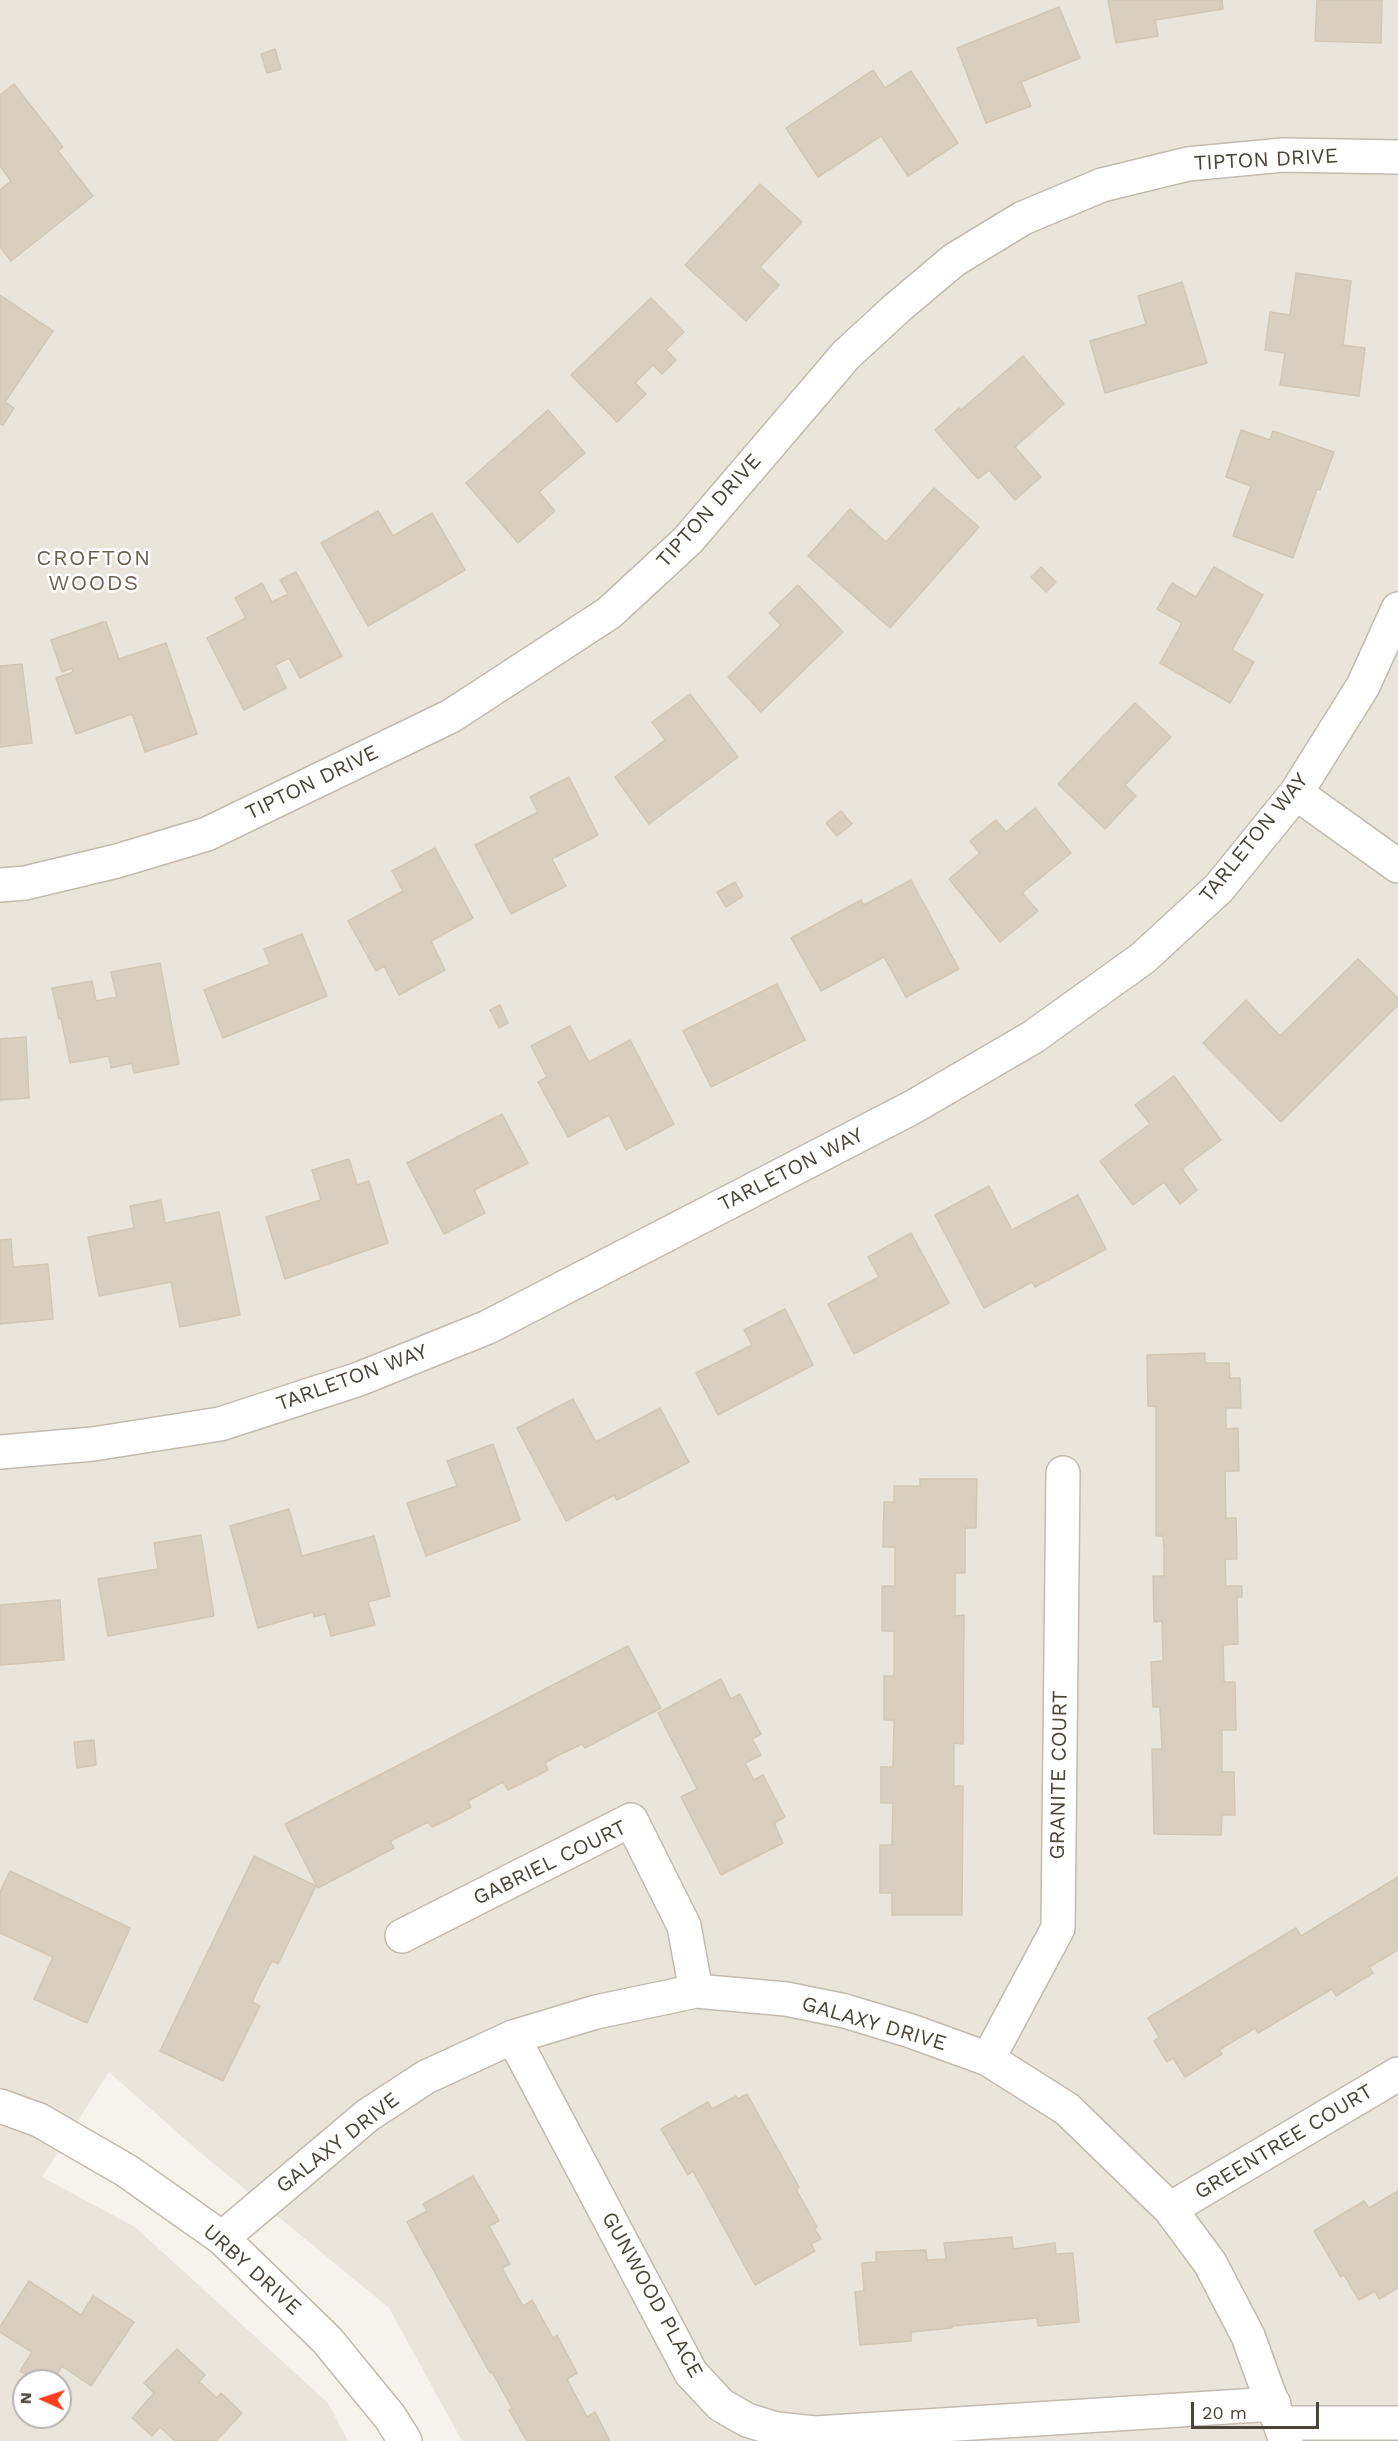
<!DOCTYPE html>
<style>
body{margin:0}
#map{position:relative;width:1398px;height:2441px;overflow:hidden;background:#f6f3ec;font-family:"Work Sans",sans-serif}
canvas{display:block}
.north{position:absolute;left:12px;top:2369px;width:60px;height:60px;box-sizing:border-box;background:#fff;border:2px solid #b7b4b0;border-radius:50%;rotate:273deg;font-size:16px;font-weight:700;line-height:24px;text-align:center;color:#4b4439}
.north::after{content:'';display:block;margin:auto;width:21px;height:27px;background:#fc3f1d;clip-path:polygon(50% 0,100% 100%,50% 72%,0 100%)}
.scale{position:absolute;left:1191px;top:2402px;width:128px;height:27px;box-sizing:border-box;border:3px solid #4b4439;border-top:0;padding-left:8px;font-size:18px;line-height:21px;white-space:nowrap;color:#4b4439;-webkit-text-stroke:4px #fff;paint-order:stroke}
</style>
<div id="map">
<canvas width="1398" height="2441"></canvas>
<div class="north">N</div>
<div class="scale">20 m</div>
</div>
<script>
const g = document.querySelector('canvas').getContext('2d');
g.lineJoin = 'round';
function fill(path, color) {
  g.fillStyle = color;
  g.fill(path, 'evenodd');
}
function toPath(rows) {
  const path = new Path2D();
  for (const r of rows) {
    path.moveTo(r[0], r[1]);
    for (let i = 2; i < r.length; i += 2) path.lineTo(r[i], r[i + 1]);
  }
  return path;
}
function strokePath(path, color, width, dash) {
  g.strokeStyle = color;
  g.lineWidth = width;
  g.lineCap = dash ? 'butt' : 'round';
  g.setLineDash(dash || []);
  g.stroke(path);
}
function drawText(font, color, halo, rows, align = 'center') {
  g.font = font + ' "Work Sans",sans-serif';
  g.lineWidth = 5;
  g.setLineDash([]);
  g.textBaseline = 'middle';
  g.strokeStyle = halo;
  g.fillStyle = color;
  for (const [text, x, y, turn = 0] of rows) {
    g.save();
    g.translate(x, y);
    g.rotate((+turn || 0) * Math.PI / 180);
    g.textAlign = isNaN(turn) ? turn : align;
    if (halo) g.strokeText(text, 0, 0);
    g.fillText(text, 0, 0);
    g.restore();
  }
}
const residential = toPath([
 [0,0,1398,0,1398,2441,462,2441,389,2308,196,2149,109,2072,42,2177,135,2227,328,2403,348,2441,0,2441],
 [24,2381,60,2381,60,2417,24,2417]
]);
const building = toPath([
 [1108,0,1222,0,1223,9,1155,20,1158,36,1116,43,1108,0],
 [1317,0,1382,0,1381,43,1315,41,1317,0],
 [1059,7,1080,58,1021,82,1031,106,986,123,957,48,1059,7],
 [275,49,281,69,267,73,261,54,275,49],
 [873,70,885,88,911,71,958,143,908,176,881,136,818,177,786,128,873,70],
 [14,84,63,147,58,151,93,196,11,261,0,247,0,190,11,181,0,166,0,95,14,84],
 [760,184,802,222,760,267,779,285,746,321,685,265,760,184],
 [1296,273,1351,281,1343,345,1365,348,1359,396,1280,385,1285,353,1265,350,1270,312,1290,315,1296,273],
 [1182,282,1207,363,1105,393,1090,341,1146,324,1138,296,1182,282],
 [0,295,53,331,5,402,14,408,3,425,0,424,0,295],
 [651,298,684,332,666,350,676,360,662,374,653,365,635,383,646,394,617,422,571,375,651,298],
 [1023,356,1064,404,1015,447,1041,477,1015,500,989,470,978,479,935,430,959,408,961,410,1023,356],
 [548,410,585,453,539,492,555,511,518,543,466,483,548,410],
 [1241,430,1270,440,1273,431,1334,452,1320,490,1317,489,1293,558,1233,536,1251,486,1226,477,1241,430],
 [934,488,979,527,890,628,808,556,850,509,886,542,934,488],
 [378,511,393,536,432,513,465,570,368,626,321,543,378,511],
 [1041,567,1056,582,1046,592,1031,577,1041,567],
 [1214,567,1263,595,1232,650,1254,662,1230,703,1160,663,1182,623,1157,609,1172,583,1196,597,1214,567],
 [296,572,342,656,300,678,289,658,275,665,286,688,244,710,207,638,246,618,235,598,262,583,272,602,288,594,280,580,296,572],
 [798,585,843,632,761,712,728,677,781,625,769,613,798,585],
 [103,622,106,622,119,659,166,643,197,734,145,752,132,714,76,734,56,678,73,672,72,668,62,672,51,640,103,622],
 [22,664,32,743,0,747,0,666,22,664],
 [690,694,738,757,649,824,615,777,665,740,652,722,690,694],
 [1135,703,1171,737,1125,785,1136,796,1105,829,1058,784,1135,703],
 [569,777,598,835,552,859,566,886,511,914,475,845,538,812,530,797,569,777],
 [1035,808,1071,853,1022,893,1038,911,1000,942,949,879,980,853,970,841,996,820,1006,832,1035,808],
 [841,811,852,824,837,836,826,823,841,811],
 [435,848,473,918,431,941,445,970,399,995,384,966,376,971,348,921,403,891,392,871,435,848],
 [911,880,959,969,906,997,884,957,821,991,791,938,861,900,864,905,911,880],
 [735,882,743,896,726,907,717,892,735,882],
 [302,934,327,996,223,1038,204,990,270,964,264,949,302,934],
 [1358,959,1398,998,1398,1005,1281,1122,1203,1043,1246,1000,1280,1036,1358,959],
 [160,963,179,1064,134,1073,132,1063,111,1068,109,1056,70,1063,61,1018,59,1019,52,988,92,981,96,1001,117,997,111,972,160,963],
 [777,984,805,1040,711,1087,683,1031,777,984],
 [500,1005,508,1023,499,1028,490,1010,500,1005],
 [570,1026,589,1062,630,1040,674,1124,626,1150,609,1115,568,1137,538,1082,547,1077,531,1046,570,1026],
 [26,1037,29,1098,0,1100,0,1039,26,1037],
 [1174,1076,1221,1140,1182,1169,1197,1190,1180,1204,1164,1182,1133,1205,1100,1161,1150,1124,1135,1105,1174,1076],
 [502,1114,528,1163,474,1190,485,1213,444,1234,407,1163,502,1114],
 [349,1159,357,1185,369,1181,388,1243,285,1279,266,1217,321,1200,312,1170,349,1159],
 [989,1186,1012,1230,1078,1195,1106,1249,1035,1287,1032,1282,984,1308,935,1215,989,1186],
 [161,1200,165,1223,219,1212,240,1315,180,1327,171,1282,99,1296,88,1237,134,1228,130,1206,161,1200],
 [911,1233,949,1303,854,1354,828,1304,879,1277,868,1257,911,1233],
 [11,1239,13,1267,48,1264,53,1319,0,1324,0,1240,11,1239],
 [785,1309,813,1365,718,1415,696,1373,752,1345,744,1330,785,1309],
 [1205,1353,1205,1363,1229,1363,1230,1378,1240,1378,1241,1408,1226,1408,1226,1429,1238,1428,1239,1471,1225,1471,1226,1518,1236,1518,1237,1559,1225,1559,1226,1586,1242,1586,1242,1597,1237,1597,1238,1644,1223,1645,1224,1682,1235,1682,1236,1730,1222,1730,1222,1772,1234,1772,1235,1815,1222,1815,1221,1835,1154,1834,1152,1749,1162,1749,1160,1707,1153,1707,1151,1662,1163,1661,1162,1621,1154,1622,1153,1576,1164,1576,1164,1549,1163,1536,1156,1536,1156,1407,1148,1406,1147,1355,1205,1353],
 [573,1399,596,1442,660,1408,689,1462,617,1500,614,1495,566,1521,517,1428,573,1399],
 [493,1444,520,1520,426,1556,407,1503,457,1486,447,1461,493,1444],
 [920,1479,977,1479,976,1528,965,1528,965,1573,955,1573,955,1616,964,1615,963,1744,954,1743,954,1786,963,1786,962,1915,892,1915,892,1893,880,1893,880,1845,892,1845,893,1803,881,1803,881,1767,893,1767,894,1720,884,1720,884,1676,894,1676,894,1631,882,1631,882,1586,895,1586,895,1547,883,1547,884,1502,894,1502,894,1486,920,1486,920,1479],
 [289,1509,302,1556,374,1536,390,1596,368,1602,375,1625,331,1636,325,1614,314,1617,313,1612,258,1628,230,1526,289,1509],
 [201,1535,214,1616,108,1636,98,1579,158,1569,154,1543,201,1535],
 [60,1600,64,1660,0,1665,0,1605,60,1600],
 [628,1646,661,1708,585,1748,582,1744,559,1755,545,1763,548,1770,508,1790,503,1782,468,1801,471,1807,449,1819,432,1827,428,1822,390,1841,394,1848,318,1888,285,1824,628,1646],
 [721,1679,731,1699,740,1694,761,1734,752,1739,761,1755,745,1763,754,1780,763,1775,785,1817,774,1823,783,1843,721,1875,681,1797,697,1789,658,1713,721,1679],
 [94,1740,96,1765,77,1768,74,1742,94,1740],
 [254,1856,316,1886,278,1964,272,1961,257,1991,252,2002,260,2006,223,2081,160,2051,254,1856],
 [10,1871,130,1928,87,2023,34,1999,53,1957,0,1933,0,1892,10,1871],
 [1398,1877,1398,1950,1369,1967,1373,1973,1336,1996,1332,1989,1258,2033,1255,2028,1219,2050,1222,2054,1185,2077,1173,2058,1167,2062,1154,2041,1159,2037,1148,2018,1296,1928,1301,1936,1398,1877],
 [747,2094,799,2187,796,2189,817,2227,814,2228,821,2239,811,2244,815,2251,755,2285,693,2171,688,2175,661,2129,708,2102,712,2109,736,2096,738,2099,747,2094],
 [473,2176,499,2221,489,2226,510,2264,502,2268,523,2306,532,2300,553,2338,557,2335,577,2373,567,2379,587,2417,595,2412,610,2441,527,2441,509,2410,512,2408,492,2372,490,2373,407,2222,427,2211,423,2204,473,2176],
 [1398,2191,1398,2288,1379,2299,1375,2291,1359,2300,1344,2275,1341,2277,1314,2231,1364,2201,1369,2208,1398,2191],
 [1012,2237,1013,2249,1055,2243,1056,2254,1073,2253,1079,2322,1038,2326,1037,2318,952,2326,952,2328,911,2332,911,2341,860,2345,855,2292,864,2291,862,2263,876,2262,876,2252,926,2250,927,2260,946,2259,944,2243,1012,2237],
 [29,2281,81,2315,93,2296,134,2322,91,2386,62,2366,52,2381,35,2381,20,2371,32,2352,0,2332,0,2327,29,2281],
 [177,2349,205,2375,199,2382,204,2386,217,2398,221,2393,242,2413,216,2441,175,2441,160,2427,152,2436,132,2418,154,2393,144,2383,177,2349]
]);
const minor = toPath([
 [1296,793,1398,866],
 [0,885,25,883,117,861,207,834,451,716,609,613,688,540,846,355,897,308,954,260,1023,218,1102,185,1188,164,1283,155,1398,157],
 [0,1452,93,1444,220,1424,359,1379,488,1327,913,1107,1033,1037,1143,958,1219,888,1296,793,1363,686,1398,609],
 [402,1936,631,1820,684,1926,696,1991],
 [513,2037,691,2373,721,2405,747,2420,776,2429,815,2433,1274,2404],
 [988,2059,1058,1928,1063,1473],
 [1170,2209,1398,2074],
 [222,2238,368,2115,426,2077,513,2037,596,2012,696,1991,786,1999,845,2011,911,2031,988,2059,1067,2109,1170,2209,1210,2263,1248,2336,1286,2441],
 [1280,2423,1398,2423]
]);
const tertiary = toPath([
 [0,2106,39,2120,127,2171,222,2238,327,2340,390,2417,405,2441]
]);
const streetNames = [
 ["TIPTON DRIVE",1266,160,-3],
 ["TIPTON DRIVE",709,511,-48],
 ["TIPTON DRIVE",312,783,-26],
 ["TARLETON WAY",1254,838,-51],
 ["TARLETON WAY",791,1170,-27],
 ["TARLETON WAY",352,1378,-20],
 ["GRANITE COURT",1059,1775,-89],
 ["GABRIEL COURT",550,1863,-26],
 ["GALAXY DRIVE",874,2024,16],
 ["GREENTREE COURT",1284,2142,-31],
 ["GALAXY DRIVE",338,2143,-38],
 ["URBY DRIVE",252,2270,42],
 ["GUNWOOD PLACE",652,2295,61]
];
const neighbourhoodNames = [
 ["CROFTON",94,559],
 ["WOODS",94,584]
];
fill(residential, '#eae5da');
fill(building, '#d8cfc1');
strokePath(building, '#d3c7b4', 1.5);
strokePath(minor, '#c2bbae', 36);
strokePath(tertiary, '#c2bbae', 36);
strokePath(minor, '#fff', 33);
strokePath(tertiary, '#fff', 33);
drawText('21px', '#4b4439', '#fff', streetNames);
g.letterSpacing = '1.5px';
drawText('22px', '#6e6250', '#fff', neighbourhoodNames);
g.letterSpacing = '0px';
</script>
